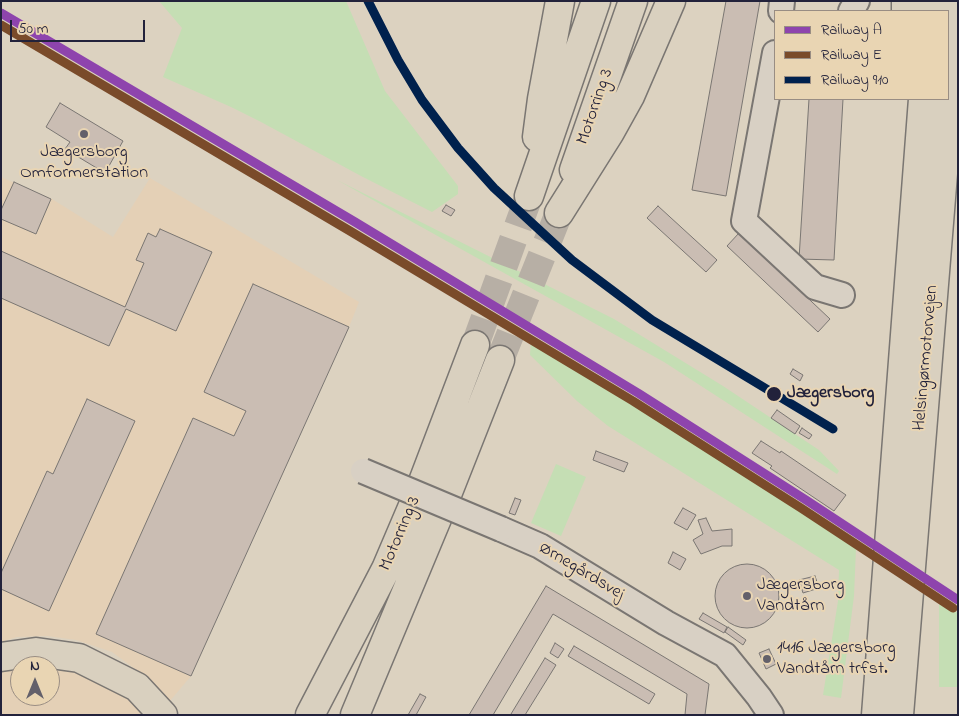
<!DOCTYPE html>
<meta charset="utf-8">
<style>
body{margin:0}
#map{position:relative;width:959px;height:716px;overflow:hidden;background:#dcd2c0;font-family:"Indie Flower",sans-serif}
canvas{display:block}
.frame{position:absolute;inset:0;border:2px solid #22223b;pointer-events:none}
.legend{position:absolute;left:774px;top:10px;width:175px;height:90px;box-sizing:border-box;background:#e9d5b3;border:1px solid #998d83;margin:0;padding:6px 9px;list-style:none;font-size:15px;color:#22223b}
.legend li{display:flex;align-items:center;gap:10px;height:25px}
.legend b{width:25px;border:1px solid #998d83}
.north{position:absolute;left:10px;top:656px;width:50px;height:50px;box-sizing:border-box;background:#e9d5b3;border:1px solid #998d83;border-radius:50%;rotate:0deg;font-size:14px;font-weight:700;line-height:20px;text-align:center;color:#22223b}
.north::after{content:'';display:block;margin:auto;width:18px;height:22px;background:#63606a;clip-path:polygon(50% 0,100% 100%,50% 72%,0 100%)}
.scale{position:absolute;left:10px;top:20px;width:135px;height:22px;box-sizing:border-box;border:2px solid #22223b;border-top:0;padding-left:6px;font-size:15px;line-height:18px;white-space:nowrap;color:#22223b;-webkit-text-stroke:4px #e9d5b3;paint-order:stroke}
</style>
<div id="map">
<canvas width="959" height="716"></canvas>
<div class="frame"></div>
<ul class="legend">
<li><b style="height:6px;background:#8e44ad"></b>Railway A</li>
<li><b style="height:6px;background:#7a4b2a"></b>Railway E</li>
<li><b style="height:6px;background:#00214d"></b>Railway 910</li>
</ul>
<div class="north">N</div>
<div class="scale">50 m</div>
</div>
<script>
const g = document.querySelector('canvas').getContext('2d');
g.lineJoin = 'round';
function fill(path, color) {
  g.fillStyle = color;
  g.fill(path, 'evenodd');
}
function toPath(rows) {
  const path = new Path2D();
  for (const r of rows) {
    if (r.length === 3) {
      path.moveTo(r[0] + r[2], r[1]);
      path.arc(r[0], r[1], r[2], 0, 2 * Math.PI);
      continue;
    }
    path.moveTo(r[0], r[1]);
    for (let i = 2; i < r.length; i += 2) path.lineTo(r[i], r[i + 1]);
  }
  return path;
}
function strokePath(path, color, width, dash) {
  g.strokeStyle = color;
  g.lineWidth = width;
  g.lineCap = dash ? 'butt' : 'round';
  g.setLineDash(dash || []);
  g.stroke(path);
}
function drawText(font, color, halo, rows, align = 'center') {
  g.font = font + ' "Indie Flower",sans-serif';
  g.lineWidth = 4;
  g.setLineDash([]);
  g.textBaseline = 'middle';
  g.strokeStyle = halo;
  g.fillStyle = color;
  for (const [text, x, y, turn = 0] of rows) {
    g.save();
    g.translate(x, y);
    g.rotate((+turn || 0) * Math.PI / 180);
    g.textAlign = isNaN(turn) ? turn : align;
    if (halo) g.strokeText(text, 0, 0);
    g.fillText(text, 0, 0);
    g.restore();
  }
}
const built = toPath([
 [1,177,52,199,113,237,150,178,359,302,349,327,253,284,246,411,234,436,193,418,97,634,191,676,169,702,146,677,112,652,76,640,47,636,17,637,1,642],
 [50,664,80,669,118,688,144,715,1,715,1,670,17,665],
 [20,666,50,666,50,696,20,696]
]);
const green = toPath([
 [159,1,346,1,385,91,458,186,458,194,432,212,361,176,261,122,231,107,163,77,182,28],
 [337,180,614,319,723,386,819,450,839,471,837,474,664,362],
 [531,340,779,495,856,548,854,596,841,698,823,695,838,601,839,570,608,426,577,401,530,355],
 [556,464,586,477,561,536,531,523],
 [939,601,958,613,958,687,939,687]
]);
const building = toPath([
 [726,1,760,1,726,196,692,190,726,1],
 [809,99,843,99,834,260,799,259,809,99],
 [60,103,123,141,105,173,65,149,70,142,46,127,60,103],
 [14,182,51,199,36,234,1,219,1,210,14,182],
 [446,205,455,210,451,216,442,211,446,205],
 [658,206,717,260,706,272,647,218,658,206],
 [160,229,212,252,176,331,126,309,109,346,1,298,1,251,125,307,144,263,136,260,148,233,156,237,160,229],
 [739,233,830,319,818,332,727,246,739,233],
 [253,284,349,327,191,676,96,634,193,418,234,436,246,411,204,392,253,284],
 [793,369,803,375,800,381,790,374,793,369],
 [87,399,135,421,49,611,1,589,1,573,47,471,53,474,87,399],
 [777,410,800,426,795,434,771,418,777,410],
 [802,428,812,435,809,439,799,433,802,428],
 [761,441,780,453,781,451,846,495,834,511,770,468,772,466,752,453,761,441],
 [596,451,628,463,624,472,593,460,596,451],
 [515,498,521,500,515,515,509,513,515,498],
 [683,508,696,515,687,530,674,523,683,508],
 [706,518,712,531,732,529,732,546,722,546,701,554,693,540,703,534,698,520,706,518],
 [673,552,686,559,680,570,668,563,673,552],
 [747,596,32],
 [815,576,819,588,803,593,799,580,815,576],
 [546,586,709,684,705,715,685,715,687,694,553,614,493,715,469,715,546,586],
 [703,613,727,627,724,633,699,619,703,613],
 [728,627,746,640,743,645,725,632,728,627],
 [555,643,564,649,558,658,550,653,555,643],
 [574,646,655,694,649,704,568,656,574,646],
 [769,649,776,664,766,669,759,653,769,649],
 [545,658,556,665,525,715,513,715,511,714,545,658],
 [420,694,426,697,416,715,408,715,420,694]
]);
const highwayTunnel = toPath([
 [475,345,529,196],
 [500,360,559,213]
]);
const minor = toPath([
 [781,11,782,1],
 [851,11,857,1],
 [775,53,744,221,815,287,842,295],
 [501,529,540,546,666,623,725,655,759,697,771,715]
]);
const highway = toPath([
 [906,11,906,1],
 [930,11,930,1],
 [537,137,542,99,560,1],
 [574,170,633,1],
 [529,196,596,1],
 [559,213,610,132,630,96,671,1],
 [1,657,36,652,79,658,137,687,163,715],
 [310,715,386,569,421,487,475,345],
 [355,715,446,497,500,360],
 [876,715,923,99],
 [899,715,957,1]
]);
const minorBridge = toPath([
 [363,471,501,529]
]);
const rail1 = toPath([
 [1,13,355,222,638,393,806,500,958,600]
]);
const rail2 = toPath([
 [1,25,350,231,633,401,801,508,953,608]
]);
const rail3 = toPath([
 [368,1,398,60,422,100,458,148,494,188,572,260,652,320,833,429]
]);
const markers = [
 [84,134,5,"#63606a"],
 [774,394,8,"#22223b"],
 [747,596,5,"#63606a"],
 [767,659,5,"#63606a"]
];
const streetNames = [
 ["Motorring 3",596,107,-71],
 ["Helsingørmotorvejen",927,358,-85],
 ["Motorring 3",401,534,-67],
 ["Ørnegårdsvej",581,572,31]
];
const poiNames = [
 ["Jægersborg",84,153,"center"],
 ["Omformerstation",84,174,"center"],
 ["Jægersborg",757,586],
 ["Vandtårn",757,607],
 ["1416 Jægersborg",777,649],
 ["Vandtårn trfst.",777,670]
];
const stopNames = [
 ["Jægersborg",787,394]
];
fill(built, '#e4d0b6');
fill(green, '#c5deb4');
fill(building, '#cabdb3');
strokePath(building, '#7a7672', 1);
strokePath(highwayTunnel, '#b7afa5', 28, [28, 14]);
strokePath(minor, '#7a7672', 28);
strokePath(highway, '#7a7672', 31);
strokePath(minor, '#d8d0c4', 24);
strokePath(highway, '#d9d0bf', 28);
strokePath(minorBridge, '#7a7672', 28, []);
strokePath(minorBridge, '#d8d0c4', 24);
strokePath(rail1, '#8e44ad', 9);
strokePath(rail2, '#7a4b2a', 9);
strokePath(rail3, '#00214d', 9);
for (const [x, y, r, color] of markers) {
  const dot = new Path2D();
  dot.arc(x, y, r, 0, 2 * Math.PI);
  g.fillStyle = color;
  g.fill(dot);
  strokePath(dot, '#e9d5b3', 2);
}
drawText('18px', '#22223b', '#e9d5b3', streetNames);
drawText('18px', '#22223b', '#e9d5b3', poiNames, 'left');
drawText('bold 18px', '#22223b', '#e9d5b3', stopNames, 'left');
</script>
